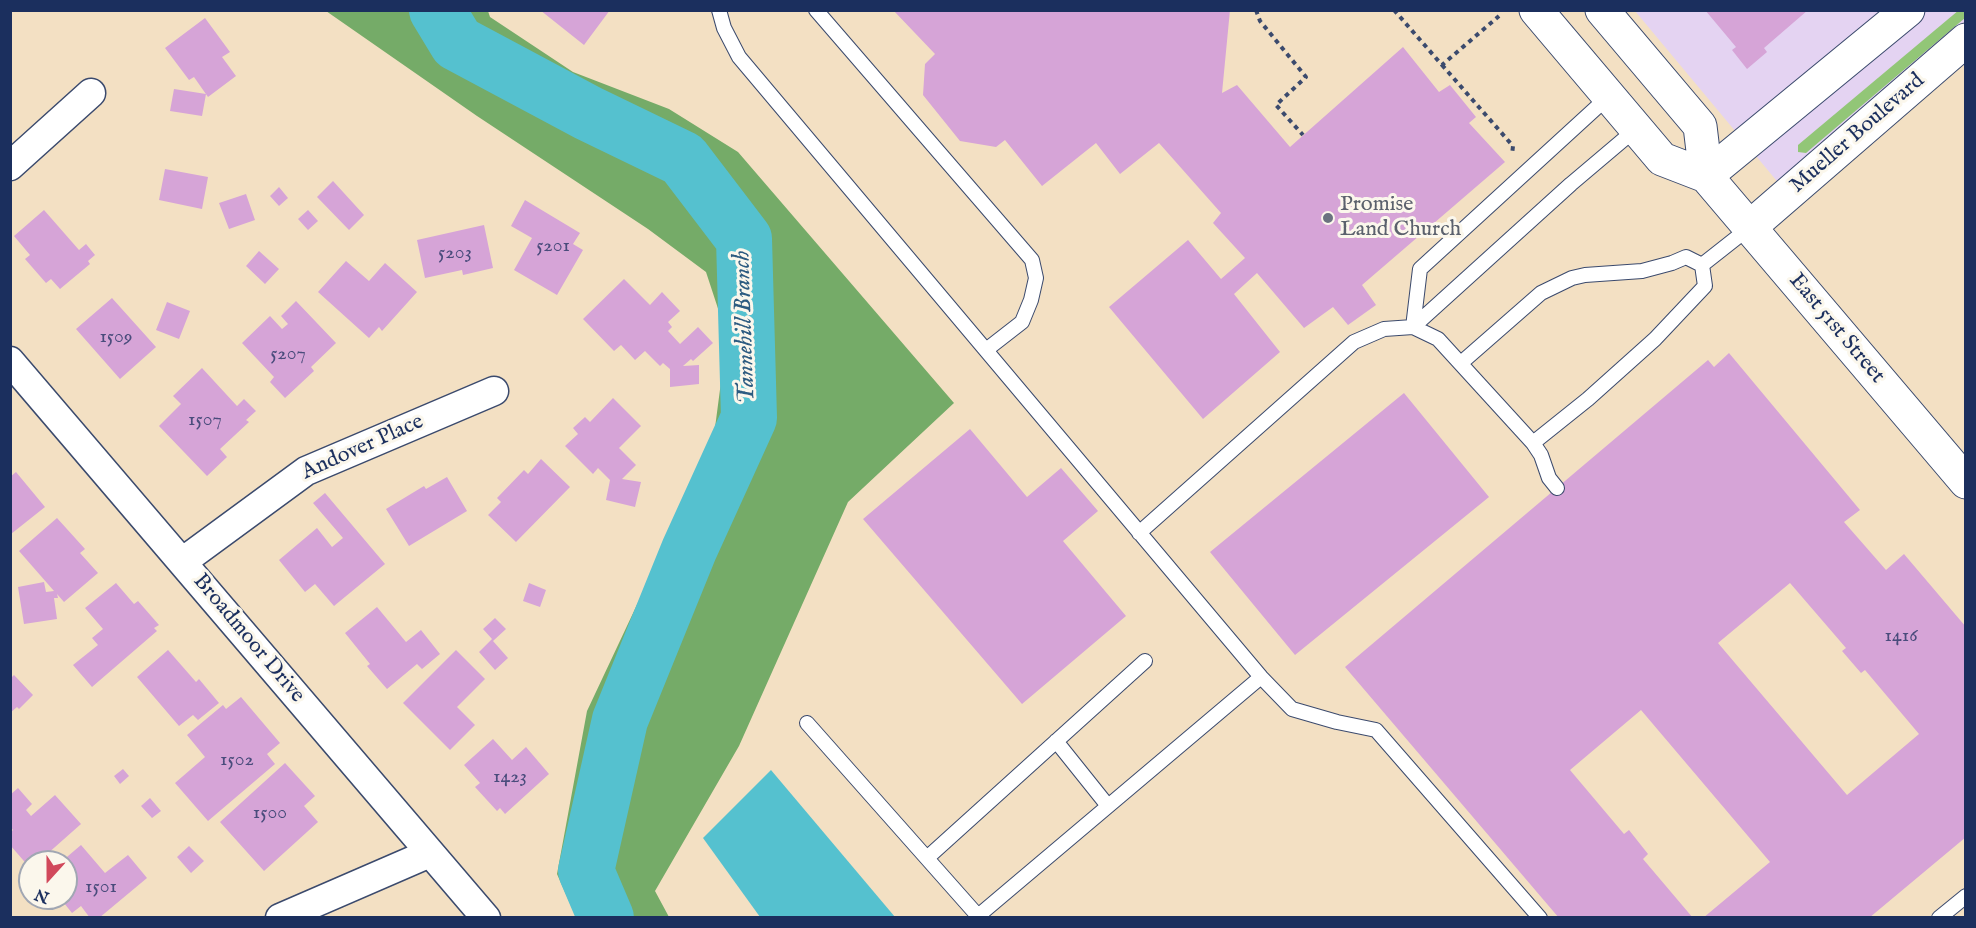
<!DOCTYPE html>
<style>
body{margin:0}
#map{position:relative;width:1976px;height:928px;overflow:hidden;background:#f3e0c3;font-family:"IM FELL English",serif}
canvas{display:block}
.frame{position:absolute;inset:0;border:12px solid #1b2f5e;pointer-events:none}
.north{position:absolute;left:18px;top:850px;width:60px;height:60px;box-sizing:border-box;background:#fbf7ec;border:2px solid #a1a7b3;border-radius:50%;rotate:201deg;font-size:16px;font-weight:700;line-height:24px;text-align:center;color:#1b2f5e}
.north::after{content:'';display:block;margin:auto;width:21px;height:27px;background:#d1495b;clip-path:polygon(50% 0,100% 100%,50% 72%,0 100%)}
</style>
<div id="map">
<canvas width="1976" height="928"></canvas>
<div class="frame"></div>
<div class="north">N</div>
</div>
<script>
const g = document.querySelector('canvas').getContext('2d');
g.lineJoin = 'round';
function fill(path, color) {
  g.fillStyle = color;
  g.fill(path, 'evenodd');
}
function toPath(rows) {
  const path = new Path2D();
  for (const r of rows) {
    path.moveTo(r[0], r[1]);
    for (let i = 2; i < r.length; i += 2) path.lineTo(r[i], r[i + 1]);
  }
  return path;
}
function strokePath(path, color, width, dash) {
  g.strokeStyle = color;
  g.lineWidth = width;
  g.lineCap = dash ? 'butt' : 'round';
  g.setLineDash(dash || []);
  g.stroke(path);
}
function drawText(font, color, halo, rows, align = 'center') {
  g.font = font + ' "IM FELL English",serif';
  g.lineWidth = 6;
  g.setLineDash([]);
  g.textBaseline = 'middle';
  g.strokeStyle = halo;
  g.fillStyle = color;
  for (const [text, x, y, turn = 0] of rows) {
    g.save();
    g.translate(x, y);
    g.rotate((+turn || 0) * Math.PI / 180);
    g.textAlign = isNaN(turn) ? turn : align;
    if (halo) g.strokeText(text, 0, 0);
    g.fillText(text, 0, 0);
    g.restore();
  }
}
const built = toPath([
 [1635,11,1965,11,1965,32,1781,186]
]);
const green = toPath([
 [1959,10,1965,11,1965,18,1806,153,1798,152,1798,145]
]);
const forest = toPath([
 [326,11,488,11,490,17,573,72,669,109,738,152,954,403,848,502,739,746,655,891,669,917,576,917,557,874,587,711,713,443,727,336,706,272,648,229,477,116]
]);
const water = toPath([
 [771,770,895,917,760,917,703,838]
]);
const river = toPath([
 [437,10,457,43,588,113,683,159,744,239,749,418,689,550,620,720,586,871,606,918]
]);
const building = toPath([
 [540,10,610,10,584,45],
 [893,10,1230,10,1222,93,1237,85,1290,147,1403,47,1439,92,1450,85,1476,117,1469,123,1505,162,1362,285,1376,305,1348,325,1333,307,1304,328,1257,273,1234,294,1280,352,1203,419,1109,307,1188,240,1221,279,1245,258,1213,223,1221,213,1159,143,1120,174,1096,143,1042,186,1005,140,996,147,960,141,923,95,925,64,935,54],
 [1705,10,1808,10,1764,48,1767,52,1747,69,1732,50,1736,47],
 [205,18,230,52,222,57,236,76,208,97,194,77,189,80,165,48],
 [174,89,206,94,202,116,170,111],
 [165,169,208,177,202,209,159,200],
 [333,181,364,215,349,230,317,197],
 [279,187,288,198,279,206,270,196],
 [246,194,255,220,229,229,219,203],
 [525,200,580,233,573,244,583,250,557,295,514,270,532,238,511,226],
 [44,210,79,250,86,244,95,255,88,261,90,264,60,289,51,279,46,283,25,259,30,255,14,236],
 [308,210,318,221,308,230,298,219],
 [484,225,493,268,463,275,462,270,425,278,417,240],
 [259,251,279,269,265,284,246,266],
 [346,261,369,281,385,263,417,292,382,331,379,327,369,338,318,292],
 [624,279,650,305,662,292,680,311,668,322,672,327,668,331,680,344,698,327,713,343,693,361,691,359,683,366,699,365,699,384,670,387,670,369,663,363,660,366,645,351,635,360,621,345,614,351,583,319],
 [112,298,156,347,120,379,76,329],
 [296,301,336,343,311,367,314,371,285,398,270,382,274,377,242,343,270,316,282,329,288,324,281,316],
 [167,302,190,311,179,339,156,330],
 [1729,353,1860,510,1844,522,1886,570,1904,554,1966,627,1966,837,1869,918,1703,918,1770,862,1641,710,1570,770,1624,834,1629,830,1648,854,1643,859,1693,918,1559,918,1345,667,1708,360,1714,367],
 [1790,583,1846,648,1842,651,1861,673,1865,670,1919,734,1847,795,1718,643],
 [202,368,237,406,244,399,256,411,246,420,249,422,220,449,227,457,207,476,159,426,181,404,173,396],
 [1404,393,1489,497,1295,655,1210,552],
 [613,398,641,426,619,448,636,465,622,479,641,482,635,507,606,500,610,480,598,468,593,474,565,446,578,434,573,428,585,417,590,422],
 [970,429,1027,497,1061,468,1098,511,1063,541,1126,616,1022,704,863,519],
 [541,459,570,487,516,542,488,515,501,502,497,498,524,470,528,474],
 [16,472,45,507,11,534,10,477],
 [447,477,467,511,409,546,386,509,424,486,426,489],
 [325,493,385,564,334,606,315,584,305,592,279,560,317,528,332,547,343,538,313,503],
 [57,518,85,549,80,553,98,573,64,602,57,594,58,598,54,598,57,619,24,624,18,587,44,582,46,592,54,591,19,551],
 [116,583,134,604,138,601,159,625,154,628,157,631,92,687,73,665,98,645,92,638,103,629,85,608],
 [529,583,546,590,540,607,523,601],
 [377,607,406,642,421,630,440,654,422,669,417,664,387,689,367,666,370,664,345,633],
 [495,618,506,629,493,641,508,658,495,670,479,652,492,639,483,629],
 [168,650,196,682,199,679,219,703,198,720,193,715,179,726,137,677],
 [456,650,485,679,457,707,475,725,450,750,403,703],
 [14,675,33,695,19,709,17,707,10,713,10,679],
 [241,697,280,743,267,754,275,764,208,821,175,783,205,757,187,735,223,705,226,709],
 [493,739,512,760,526,747,549,774,505,814,500,808,497,811,475,787,480,783,464,765],
 [285,763,315,796,304,806,318,822,264,871,220,822],
 [123,769,129,776,120,784,114,776],
 [18,788,32,804,26,810,31,816,55,795,81,824,46,855,48,858,43,862,30,862,30,868,10,845,10,833,13,830,10,826,10,795],
 [150,798,161,811,152,818,141,806],
 [81,845,105,873,128,855,147,878,99,918,90,918,81,906,72,913,60,898,66,898,66,862,61,862],
 [189,846,204,861,191,873,177,857]
]);
const path = toPath([
 [1256,10,1260,21,1306,77,1276,105,1303,135],
 [1394,10,1442,65,1499,16],
 [1442,65,1513,146,1512,155]
]);
const service = toPath([
 [719,10,724,28,739,57,1261,677,1292,709,1337,722,1376,730,1540,918],
 [816,10,1032,260,1036,278,1031,300,1022,322,986,350],
 [1702,265,1749,228],
 [1413,327,1420,269,1608,97],
 [1413,327,1571,184,1636,129],
 [1461,363,1541,293,1572,278,1585,275,1642,271,1672,263,1686,257,1702,265],
 [1533,443,1588,399,1655,339,1705,286,1702,265],
 [1139,533,1354,342,1384,329,1413,327,1438,339,1533,443,1541,455,1549,478,1557,488],
 [807,723,978,916,1261,677],
 [1056,741,1108,806],
 [927,858,1145,661],
 [1939,918,1966,896]
]);
const minor = toPath([
 [10,166,91,93],
 [10,361,486,918],
 [182,562,306,471,494,391],
 [280,918,430,853]
]);
const tertiary = toPath([
 [1706,176,1908,10],
 [1750,227,1966,40]
]);
const secondary = toPath([
 [1536,10,1662,159,1706,176,1966,482],
 [1602,10,1700,126,1706,176]
]);
const markers = [
 [1328,218,6,"#6b7280"]
];
const numberNames = [
 ["5201",553,247],
 ["5203",455,254],
 ["1509",116,338],
 ["5207",288,355],
 ["1507",205,421],
 ["1416",1901,637],
 ["1502",237,761],
 ["1423",510,778],
 ["1500",270,814],
 ["1501",101,888]
];
const streetNames = [
 ["Mueller Boulevard",1858,134,-41],
 ["East 51st Street",1836,329,50],
 ["Andover Place",363,448,-24],
 ["Broadmoor Drive",248,639,50]
];
const worshipNames = [
 ["Promise",1340,205],
 ["Land Church",1340,230]
];
const waterNames = [
 ["Tannehill Branch",746,327,-92]
];
fill(built, '#e4d3f2');
fill(green, '#92c677');
fill(forest, '#75ab68');
fill(water, '#55c1cf');
strokePath(river, '#55c1cf', 56);
fill(building, '#d6a4d7');
strokePath(service, '#3b4a6d', 16);
strokePath(minor, '#3b4a6d', 31);
strokePath(tertiary, '#3b4a6d', 35);
strokePath(secondary, '#3b4a6d', 35);
strokePath(path, '#3b4a6d', 4, [4.5, 4.5]);
strokePath(service, '#fff', 14);
strokePath(minor, '#fff', 28);
strokePath(tertiary, '#fff', 33);
strokePath(secondary, '#fff', 33);
for (const [x, y, r, color] of markers) {
  const dot = new Path2D();
  dot.arc(x, y, r, 0, 2 * Math.PI);
  g.fillStyle = color;
  g.fill(dot);
  strokePath(dot, '#fbf7ec', 2);
}
drawText('20px', '#4a4c7c', null, numberNames);
drawText('22px', '#1b2f5e', '#fbf7ec', streetNames);
drawText('22px', '#5b616d', '#fbf7ec', worshipNames, 'left');
drawText('italic 24px', '#2c5b80', '#fbf7ec', waterNames);
</script>
